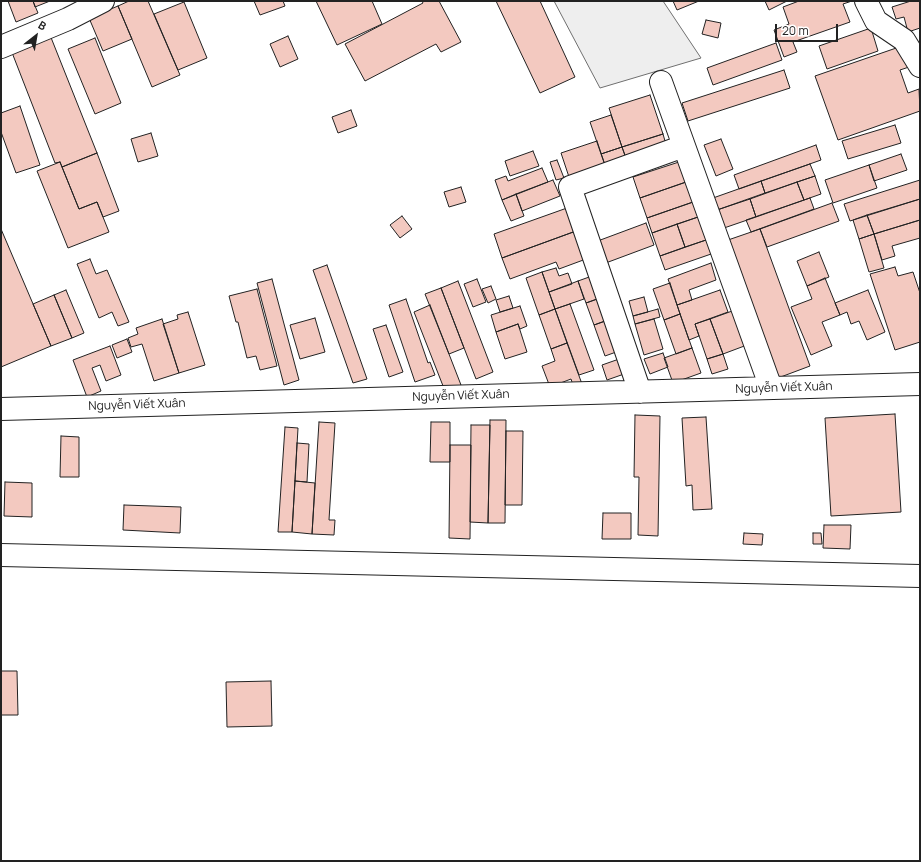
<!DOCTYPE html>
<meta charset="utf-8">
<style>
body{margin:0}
#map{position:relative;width:921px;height:862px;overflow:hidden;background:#fff;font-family:Manrope,sans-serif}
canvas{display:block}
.frame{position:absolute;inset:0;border:2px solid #222;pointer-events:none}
.north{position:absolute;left:16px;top:16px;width:40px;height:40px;-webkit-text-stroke:3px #fff;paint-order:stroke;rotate:31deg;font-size:11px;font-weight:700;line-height:16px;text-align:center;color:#222}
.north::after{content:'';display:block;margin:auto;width:14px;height:18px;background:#222;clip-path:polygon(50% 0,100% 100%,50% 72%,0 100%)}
.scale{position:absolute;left:775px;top:24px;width:63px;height:18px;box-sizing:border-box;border:2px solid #222;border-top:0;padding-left:5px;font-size:12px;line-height:14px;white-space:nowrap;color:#222;-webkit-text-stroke:3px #fff;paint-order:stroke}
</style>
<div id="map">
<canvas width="921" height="862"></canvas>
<div class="frame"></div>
<div class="north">B</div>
<div class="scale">20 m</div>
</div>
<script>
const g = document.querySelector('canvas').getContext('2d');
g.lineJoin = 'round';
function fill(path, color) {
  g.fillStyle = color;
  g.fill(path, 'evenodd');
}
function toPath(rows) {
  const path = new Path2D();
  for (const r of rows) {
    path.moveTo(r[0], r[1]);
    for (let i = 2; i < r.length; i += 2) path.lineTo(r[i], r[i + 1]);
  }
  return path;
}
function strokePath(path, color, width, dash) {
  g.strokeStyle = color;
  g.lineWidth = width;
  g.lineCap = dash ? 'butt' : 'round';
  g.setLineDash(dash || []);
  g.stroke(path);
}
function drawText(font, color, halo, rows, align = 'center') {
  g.font = font + ' Manrope,sans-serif';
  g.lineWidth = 3;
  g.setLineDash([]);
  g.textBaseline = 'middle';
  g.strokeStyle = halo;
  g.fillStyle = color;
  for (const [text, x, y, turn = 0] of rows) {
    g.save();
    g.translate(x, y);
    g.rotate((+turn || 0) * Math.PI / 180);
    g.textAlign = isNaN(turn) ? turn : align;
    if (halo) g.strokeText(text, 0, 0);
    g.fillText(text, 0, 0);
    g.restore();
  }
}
const green = toPath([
 [554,1,663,1,701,58,600,88,554,1]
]);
const building = toPath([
 [8,1,33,1,38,13,16,22,8,1],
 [33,1,50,1,35,7,33,1],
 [129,1,148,1,180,75,152,87,118,6,129,1],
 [254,1,283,1,285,6,260,15,254,1],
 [316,1,372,1,382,24,337,45,316,1],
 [422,1,439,1,461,42,441,52,436,44,365,81,345,44,423,3,422,1],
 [496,1,540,1,575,77,540,93,496,1],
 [673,1,699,1,677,10,673,1],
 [765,1,787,1,769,10,765,1],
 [799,1,852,1,843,4,850,22,793,42,797,52,784,57,774,30,789,24,783,7,799,1],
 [911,1,920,1,920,28,908,32,904,17,896,19,892,7,911,1],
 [184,2,207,58,178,70,154,14,184,2],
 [118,6,132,39,103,51,89,18,118,6],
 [706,20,721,23,718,38,702,34,706,20],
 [871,28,878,51,827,69,819,46,871,28],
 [50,35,97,153,62,167,60,162,55,163,11,50,50,35],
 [288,36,298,59,280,67,270,44,288,36],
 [95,38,121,103,95,114,68,49,95,38],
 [776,43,782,60,713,85,707,68,776,43],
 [905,45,912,66,900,70,908,93,919,89,920,111,838,140,815,76,905,45],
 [784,70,790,88,688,121,682,103,784,70],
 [650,95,663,134,622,147,609,108,650,95],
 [20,106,40,165,16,173,1,132,1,113,20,106],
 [351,110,357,126,338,133,332,117,351,110],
 [611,115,622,147,601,154,590,122,611,115],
 [895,125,901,143,848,159,842,141,895,125],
 [151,133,158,156,138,162,131,139,151,133],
 [663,134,667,148,627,161,622,147,663,134],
 [721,139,733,169,716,176,704,145,721,139],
 [597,141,606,168,570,180,561,153,597,141],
 [816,145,821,160,739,189,734,175,816,145],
 [622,147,627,161,606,168,601,154,622,147],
 [533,151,539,166,510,176,505,161,533,151],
 [97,153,119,211,103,217,97,202,79,209,62,167,97,153],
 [901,154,907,170,874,181,869,165,901,154],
 [557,160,564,178,556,180,550,162,557,160],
 [682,161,689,181,640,198,633,177,682,161],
 [60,162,79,209,97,202,109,232,68,248,37,171,60,162],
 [810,164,815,176,765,193,761,181,810,164],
 [869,165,877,188,833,203,825,180,869,165],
 [542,168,548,182,502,200,495,180,506,176,508,181,542,168],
 [815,176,821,194,804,200,797,182,815,176],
 [553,180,560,196,522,211,516,194,553,180],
 [920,180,920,199,850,221,844,204,920,180],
 [689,181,696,201,647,218,640,198,689,181],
 [761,181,765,193,717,210,713,198,761,181],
 [797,182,804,200,756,217,750,199,797,182],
 [461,187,466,202,449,207,444,192,461,187],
 [516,194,524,216,511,221,502,200,516,194],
 [810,198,814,209,751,232,746,220,810,198],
 [750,199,756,217,724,228,717,210,750,199],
 [920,199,920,220,874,234,867,215,920,199],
 [696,201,701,216,652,233,647,218,696,201],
 [832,203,839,221,767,247,760,229,832,203],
 [567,208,576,231,502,258,494,234,567,208],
 [867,215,874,234,859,239,853,220,867,215],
 [402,216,412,229,400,238,390,225,402,216],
 [701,216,709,239,685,247,677,224,701,216],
 [920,220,920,238,892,246,895,256,882,260,874,234,920,220],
 [646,223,654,245,603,264,595,242,646,223],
 [677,224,685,247,660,256,652,233,677,224],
 [1,229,51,346,1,367,1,229],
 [760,229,810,366,778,378,728,240,760,229],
 [576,231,586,259,559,269,556,262,510,279,502,258,576,231],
 [874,234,884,268,869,272,859,239,874,234],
 [709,239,714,253,665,270,660,256,709,239],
 [819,252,829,277,807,286,797,261,819,252],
 [90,259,96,274,107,270,129,322,118,326,112,312,99,318,77,264,90,259],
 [711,263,716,280,689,290,692,300,677,305,668,279,711,263],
 [327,265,367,379,353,383,313,270,327,265],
 [895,267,898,276,913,272,920,293,920,342,895,350,870,274,895,267],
 [556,268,559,276,568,273,572,284,549,292,542,272,556,268],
 [542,272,555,309,539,315,526,278,542,272],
 [592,276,600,298,586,303,578,281,592,276],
 [825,278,840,315,822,322,832,346,811,355,791,307,812,299,807,286,825,278],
 [272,279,299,380,284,385,257,283,272,279],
 [477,279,486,302,473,307,464,284,477,279],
 [458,281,493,372,476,379,441,288,458,281],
 [578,281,584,299,555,309,549,292,578,281],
 [670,283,680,314,664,320,653,289,670,283],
 [491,286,496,299,488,303,482,289,491,286],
 [441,288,464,348,449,354,425,294,441,288],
 [257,289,277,366,260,370,256,356,247,358,238,322,236,322,229,296,257,289],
 [66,290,84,333,72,338,54,295,66,290],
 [720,290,728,312,695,324,699,336,689,340,677,305,720,290],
 [868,290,885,332,867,340,859,321,851,324,847,312,840,315,835,303,868,290],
 [54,295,72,338,51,346,33,304,54,295],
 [509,296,513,308,500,312,496,300,509,296],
 [644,297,648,312,633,316,629,301,644,297],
 [600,298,608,320,594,325,586,303,600,298],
 [406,299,428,363,430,362,435,375,415,382,389,305,406,299],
 [570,304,594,370,579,375,555,309,570,304],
 [430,305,461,385,445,391,414,312,430,305],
 [520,306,527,326,520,329,518,324,496,332,491,315,520,306],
 [555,309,567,343,551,349,539,315,555,309],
 [658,309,660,317,635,324,633,316,658,309],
 [735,310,747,345,723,354,710,319,735,310],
 [188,312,205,365,179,373,163,324,178,319,177,315,188,312],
 [680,314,692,348,676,354,664,320,680,314],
 [315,318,325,352,300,359,290,325,315,318],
 [162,319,179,373,154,381,142,344,131,347,128,338,138,334,136,328,162,319],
 [654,319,663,349,644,355,635,324,654,319],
 [710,319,723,354,707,359,695,324,710,319],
 [608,320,619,351,605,356,594,325,608,320],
 [518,324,527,352,505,359,496,332,518,324],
 [386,325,403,372,389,377,373,329,386,325],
 [127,339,132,352,117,358,112,345,127,339],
 [567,343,582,384,574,388,571,379,550,387,542,366,555,361,551,349,567,343],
 [110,346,121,375,106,381,100,365,92,368,101,391,87,397,73,360,110,346],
 [692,348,701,373,673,383,664,358,692,348],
 [663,353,668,367,650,374,644,359,663,353],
 [723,354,728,369,712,374,707,359,723,354],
 [622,358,627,373,607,380,602,365,622,358],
 [895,414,901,512,831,516,825,418,895,414],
 [635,415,660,416,658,536,638,535,639,477,634,477,635,415],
 [706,417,712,509,693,510,692,485,686,486,682,418,706,417],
 [490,420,506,420,505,523,488,523,490,420],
 [319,422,335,423,329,520,335,520,334,535,312,534,319,422],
 [431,422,450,422,450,462,430,462,431,422],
 [471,425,490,425,488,523,470,522,471,425],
 [285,427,298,428,292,532,278,532,285,427],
 [506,431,523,431,522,505,505,505,506,431],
 [61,436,79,437,79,477,60,477,61,436],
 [297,443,309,444,307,482,295,481,297,443],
 [450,445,471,445,470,539,449,538,450,445],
 [295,481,315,483,312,534,292,532,295,481],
 [5,482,32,483,32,517,4,516,5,482],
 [124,505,181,507,180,533,123,530,124,505],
 [603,513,631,513,631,539,602,539,603,513],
 [824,525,851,525,850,549,823,548,824,525],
 [744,533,763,534,762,545,743,544,744,533],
 [813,533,821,533,822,544,813,544,813,533],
 [1,671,17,671,18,715,1,715,1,671],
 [271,681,272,726,227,727,226,682,271,681]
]);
const minor = toPath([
 [866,1,876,21,904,40,920,66],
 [1,47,68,19,103,1],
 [661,82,771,388],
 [640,392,570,187,684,146],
 [1,409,920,384],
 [1,555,920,576]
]);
const streetNames = [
 ["Nguyễn Viết Xuân",784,388,-2],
 ["Nguyễn Viết Xuân",461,396,-2],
 ["Nguyễn Viết Xuân",137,405,-2]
];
fill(green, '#eee');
strokePath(green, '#6f6f6f', 1);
fill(building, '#f3c9c0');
strokePath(building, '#222', 1);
strokePath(minor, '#222', 24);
strokePath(minor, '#fff', 22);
drawText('12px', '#222', '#fff', streetNames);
</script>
